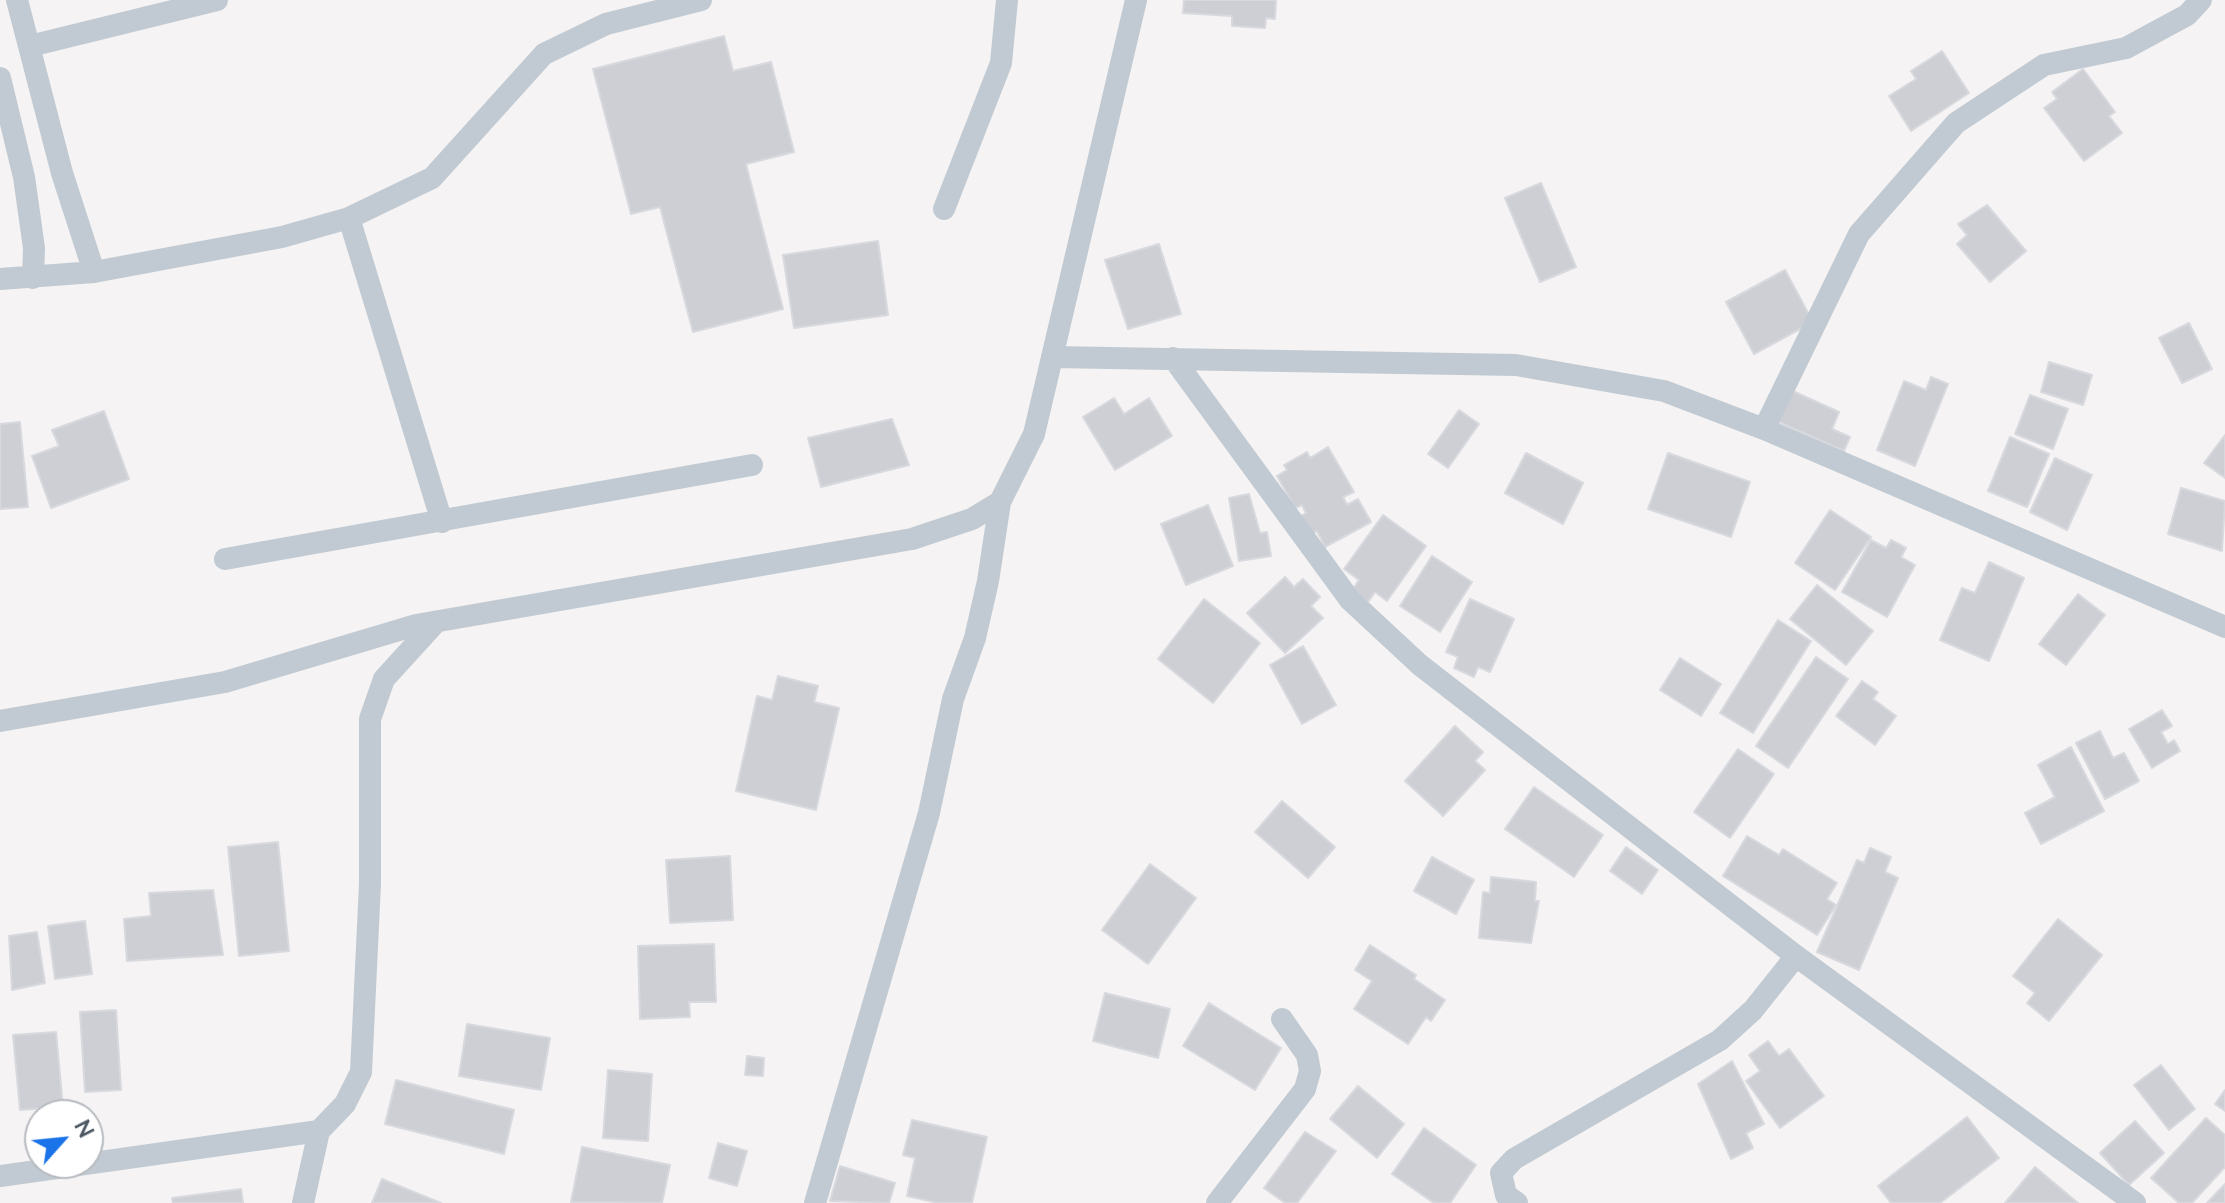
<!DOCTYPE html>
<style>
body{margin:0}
#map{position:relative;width:2225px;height:1203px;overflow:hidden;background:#f5f3f3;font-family:"Nunito Sans",sans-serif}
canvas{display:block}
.north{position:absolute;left:24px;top:1099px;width:80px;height:80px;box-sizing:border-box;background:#fff;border:2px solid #b7bbc0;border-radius:50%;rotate:63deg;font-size:22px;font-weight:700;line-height:32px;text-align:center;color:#4a5661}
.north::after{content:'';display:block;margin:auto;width:28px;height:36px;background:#1a73e8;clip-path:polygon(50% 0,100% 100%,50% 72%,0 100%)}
</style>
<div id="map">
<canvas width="2225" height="1203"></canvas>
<div class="north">N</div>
</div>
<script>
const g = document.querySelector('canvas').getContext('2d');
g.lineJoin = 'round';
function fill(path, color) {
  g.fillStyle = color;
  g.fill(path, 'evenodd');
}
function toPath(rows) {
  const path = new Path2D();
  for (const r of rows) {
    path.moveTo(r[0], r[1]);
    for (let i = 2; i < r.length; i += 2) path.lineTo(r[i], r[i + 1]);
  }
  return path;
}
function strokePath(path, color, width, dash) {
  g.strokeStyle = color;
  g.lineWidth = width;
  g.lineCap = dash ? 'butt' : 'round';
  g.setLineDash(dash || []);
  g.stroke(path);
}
const building = toPath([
 [1184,0,1276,0,1275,19,1266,18,1265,28,1232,26,1232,16,1183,13,1184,0],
 [724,36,733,71,771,62,794,152,746,164,783,309,693,332,660,207,631,214,593,69,724,36],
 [1942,51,1969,93,1911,131,1889,96,1916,79,1911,71,1942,51],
 [2083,69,2115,112,2109,116,2122,133,2084,161,2044,108,2057,99,2052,92,2083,69],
 [1541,183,1576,267,1540,282,1505,198,1541,183],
 [1987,205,2026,251,1990,282,1957,244,1967,235,1958,224,1987,205],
 [878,241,888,315,794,328,783,255,878,241],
 [1159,244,1181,314,1128,329,1105,260,1159,244],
 [1785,270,1813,322,1754,354,1726,302,1785,270],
 [2189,323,2212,369,2182,383,2159,338,2189,323],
 [2049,362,2092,375,2083,405,2041,392,2049,362],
 [1931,377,1948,384,1915,466,1877,450,1904,381,1926,390,1931,377],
 [1786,388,1839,412,1832,429,1850,437,1844,451,1772,419,1786,388],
 [2030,395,2068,409,2053,449,2015,434,2030,395],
 [1114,398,1124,414,1149,398,1172,436,1115,470,1083,417,1114,398],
 [1459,410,1479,424,1448,468,1428,454,1459,410],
 [104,411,129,479,51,508,32,456,59,446,52,430,104,411],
 [892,419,909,465,821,487,808,438,892,419],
 [20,422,28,507,0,509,0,424,20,422],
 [2225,435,2225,478,2204,463,2225,435],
 [2010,437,2049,454,2027,507,1988,491,2010,437],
 [1328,447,1354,492,1343,497,1347,505,1358,499,1371,522,1325,547,1317,531,1307,537,1297,518,1306,513,1302,505,1295,508,1277,476,1287,470,1284,465,1307,452,1310,458,1328,447],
 [1526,453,1583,483,1563,524,1505,493,1526,453],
 [1668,453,1750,482,1731,537,1648,509,1668,453],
 [2055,458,2092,475,2067,530,2030,512,2055,458],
 [2181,488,2225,501,2222,551,2168,534,2181,488],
 [1249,494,1260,533,1267,532,1271,556,1239,561,1229,498,1249,494],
 [1208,505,1233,566,1186,585,1161,524,1208,505],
 [1830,510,1871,537,1835,590,1795,563,1830,510],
 [1383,515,1426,546,1387,601,1375,592,1368,602,1352,590,1359,580,1344,569,1383,515],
 [1871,540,1886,548,1891,540,1906,548,1901,557,1915,565,1887,617,1842,592,1871,540],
 [1432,556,1472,582,1440,632,1400,606,1432,556],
 [1989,562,2024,578,1989,661,1940,640,1962,588,1975,593,1989,562],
 [1285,577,1294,587,1303,579,1320,597,1311,606,1323,618,1285,653,1247,613,1285,577],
 [1817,585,1873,631,1846,665,1790,619,1817,585],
 [2078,594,2105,615,2066,665,2039,644,2078,594],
 [1204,599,1260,643,1213,703,1158,659,1204,599],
 [1470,599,1514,619,1490,672,1478,667,1474,677,1454,668,1458,657,1446,652,1470,599],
 [1778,620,1811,641,1753,733,1720,713,1778,620],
 [1303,646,1336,705,1302,724,1270,665,1303,646],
 [1816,657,1848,679,1788,768,1756,746,1816,657],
 [1680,658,1721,684,1701,716,1660,690,1680,658],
 [778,676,818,686,814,702,839,708,816,810,736,791,757,696,772,700,778,676],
 [1862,681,1878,692,1873,699,1896,716,1875,745,1836,716,1862,681],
 [2162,710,2172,726,2161,732,2168,744,2174,740,2180,751,2152,768,2129,729,2162,710],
 [1455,726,1483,752,1475,761,1485,770,1443,816,1405,781,1455,726],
 [2100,731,2113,758,2124,753,2139,781,2105,799,2076,743,2100,731],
 [2071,747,2104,811,2041,844,2025,813,2055,797,2038,765,2071,747],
 [1738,749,1774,774,1730,838,1694,812,1738,749],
 [1534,787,1603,835,1574,877,1505,829,1534,787],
 [1282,801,1335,847,1308,878,1255,832,1282,801],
 [1747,836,1779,855,1783,849,1837,883,1827,899,1836,905,1817,935,1723,876,1747,836],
 [278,842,289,951,239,956,228,847,278,842],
 [1626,847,1658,870,1642,894,1610,871,1626,847],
 [1870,848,1891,857,1885,872,1898,878,1859,970,1817,952,1857,860,1864,863,1870,848],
 [730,856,733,920,670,923,666,860,730,856],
 [1432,857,1474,880,1456,914,1414,891,1432,857],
 [1150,864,1196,898,1148,964,1102,930,1150,864],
 [1491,877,1536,882,1535,901,1539,901,1531,943,1479,938,1483,892,1490,893,1491,877],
 [213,890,223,955,127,961,124,919,151,916,149,893,213,890],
 [2058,919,2102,955,2049,1021,2027,1003,2035,993,2013,976,2058,919],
 [85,921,92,974,55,979,48,926,85,921],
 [37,932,45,983,12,990,9,936,37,932],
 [714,944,716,1002,689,1002,690,1017,640,1019,638,946,714,944],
 [1370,945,1416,975,1414,979,1445,1000,1431,1021,1426,1017,1408,1044,1354,1009,1372,981,1355,970,1370,945],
 [1105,993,1170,1009,1158,1058,1093,1041,1105,993],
 [1209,1003,1281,1048,1255,1090,1183,1046,1209,1003],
 [116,1010,121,1090,85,1092,80,1012,116,1010],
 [467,1024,550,1038,541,1090,459,1076,467,1024],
 [56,1032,63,1107,20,1110,13,1035,56,1032],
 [1768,1041,1779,1056,1789,1049,1824,1096,1780,1128,1746,1081,1760,1071,1749,1055,1768,1041],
 [747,1056,764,1058,763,1076,745,1075,747,1056],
 [1732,1061,1764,1124,1746,1133,1753,1148,1731,1159,1698,1084,1732,1061],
 [2161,1065,2195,1109,2169,1130,2134,1085,2161,1065],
 [608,1070,652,1074,648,1141,603,1138,608,1070],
 [396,1080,514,1110,504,1154,385,1124,396,1080],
 [1358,1086,1404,1124,1377,1158,1330,1119,1358,1086],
 [2225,1090,2225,1111,2215,1104,2225,1090],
 [1967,1117,1999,1158,1940,1203,1891,1203,1878,1186,1967,1117],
 [2206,1118,2225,1135,2225,1167,2192,1203,2179,1203,2151,1178,2206,1118],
 [912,1120,987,1137,972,1203,938,1203,907,1196,915,1158,903,1155,912,1120],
 [2135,1121,2164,1153,2129,1185,2100,1153,2135,1121],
 [1424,1128,1476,1165,1450,1203,1434,1203,1392,1174,1424,1128],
 [1305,1132,1336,1151,1297,1203,1285,1203,1264,1188,1305,1132],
 [718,1143,747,1151,737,1186,709,1178,718,1143],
 [582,1147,670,1165,662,1203,571,1202,582,1147],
 [840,1166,895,1183,889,1203,830,1201,840,1166],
 [2035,1167,2078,1203,2005,1203,2035,1167],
 [382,1179,441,1203,372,1203,382,1179],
 [2225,1184,2225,1203,2207,1203,2225,1184],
 [241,1189,243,1203,173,1203,172,1198,241,1189]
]);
const minor = toPath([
 [17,0,62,173,94,272],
 [30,46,217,0],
 [0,78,24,177,34,248,33,278],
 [944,209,1001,63,1007,0],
 [349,218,442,522],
 [0,279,94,272,282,237,349,218,432,178,544,54,606,24,701,0],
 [1052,357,1516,365,1664,391,1764,429,2225,627],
 [1173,358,1350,600,1420,665,1796,956,2135,1203],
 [1764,429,1859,234,1956,123,2044,65,2126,48,2187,15,2201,0],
 [225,559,752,465],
 [0,721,225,682,416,625,912,539,972,519,1000,502,1034,434,1136,0],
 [0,1176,319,1131,345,1104,361,1072,370,884,370,719,384,679,436,622],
 [303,1203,319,1131],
 [815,1203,929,813,953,699,975,638,988,581,1000,502],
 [1217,1203,1305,1089,1310,1071,1307,1055,1282,1019],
 [1517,1203,1506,1195,1501,1173,1514,1159,1720,1040,1753,1010,1796,956]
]);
fill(building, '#cdcfd5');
strokePath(building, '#d7d9de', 2);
strokePath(minor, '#c1cad2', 22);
</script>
